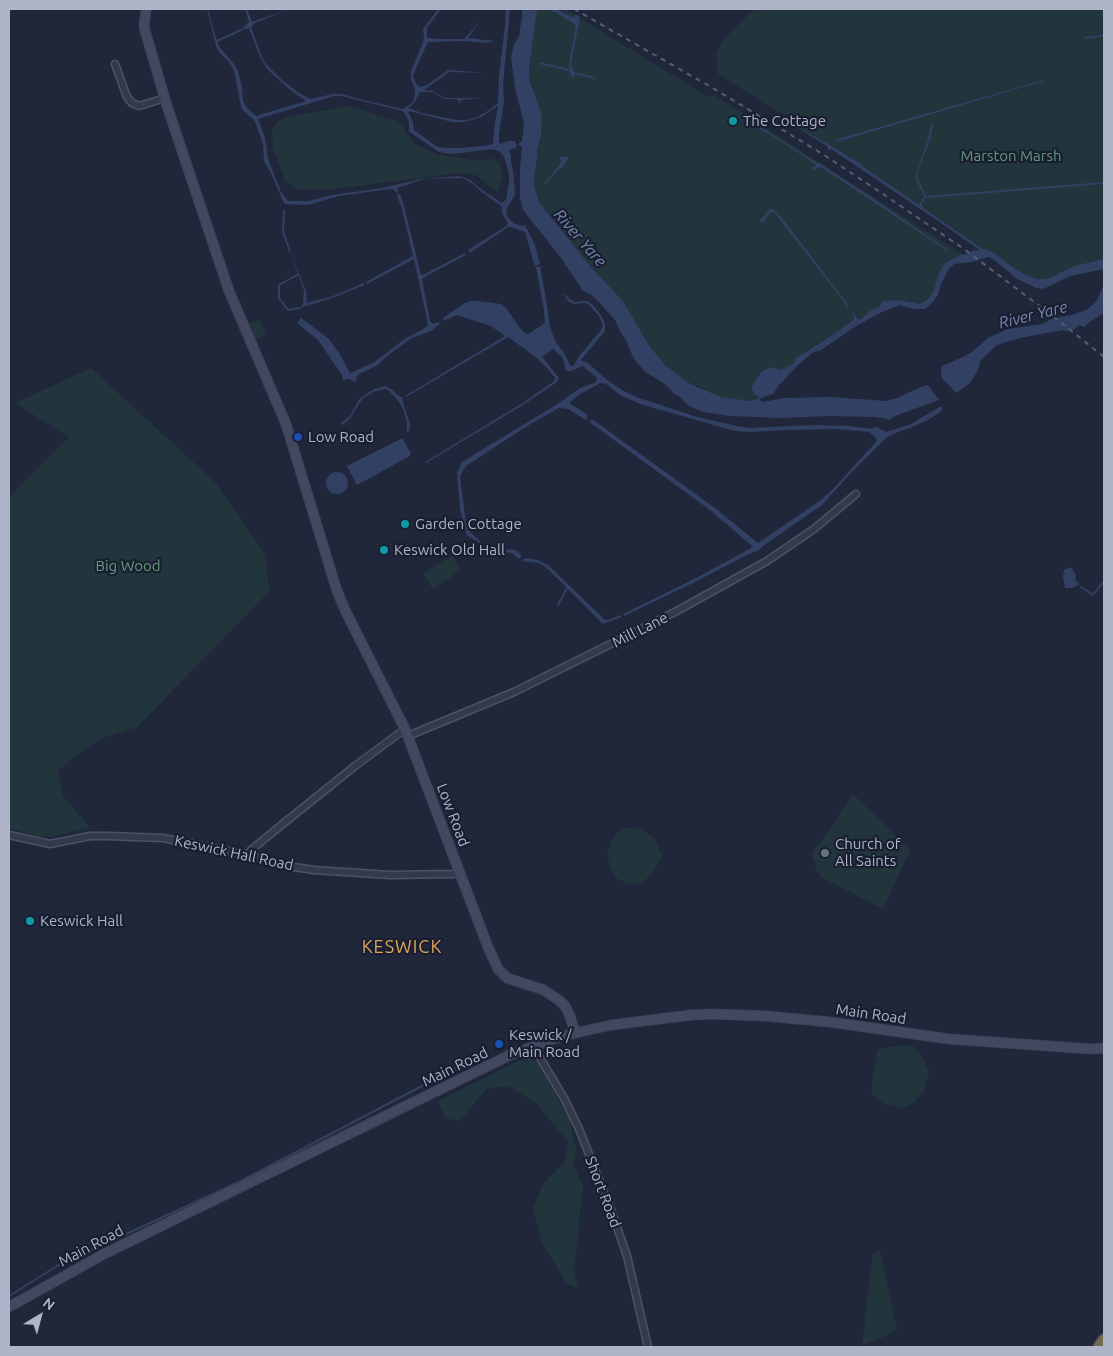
<!DOCTYPE html>
<style>
body{margin:0}
#map{position:relative;width:1113px;height:1356px;overflow:hidden;background:#20273b;font-family:Ubuntu,sans-serif}
canvas{display:block}
.frame{position:absolute;inset:0;border:10px solid #afb5c8;pointer-events:none}
.north{position:absolute;left:15px;top:1291px;width:50px;height:50px;-webkit-text-stroke:4px #191f30;paint-order:stroke;rotate:37deg;font-size:14px;font-weight:700;line-height:20px;text-align:center;color:#afb5c8}
.north::after{content:'';display:block;margin:auto;width:18px;height:22px;background:#afb5c8;clip-path:polygon(50% 0,100% 100%,50% 72%,0 100%)}
</style>
<div id="map">
<canvas width="1113" height="1356"></canvas>
<div class="frame"></div>
<div class="north">N</div>
</div>
<script>
const g = document.querySelector('canvas').getContext('2d');
g.lineJoin = 'round';
function fill(path, color) {
  g.fillStyle = color;
  g.fill(path, 'evenodd');
}
function toPath(rows) {
  const path = new Path2D();
  for (const r of rows) {
    if (r.length === 3) {
      path.moveTo(r[0] + r[2], r[1]);
      path.arc(r[0], r[1], r[2], 0, 2 * Math.PI);
      continue;
    }
    path.moveTo(r[0], r[1]);
    for (let i = 2; i < r.length; i += 2) path.lineTo(r[i], r[i + 1]);
  }
  return path;
}
function strokePath(path, color, width, dash) {
  g.strokeStyle = color;
  g.lineWidth = width;
  g.lineCap = dash ? 'butt' : 'round';
  g.setLineDash(dash || []);
  g.stroke(path);
}
function drawText(font, color, halo, rows, align = 'center') {
  g.font = font + ' Ubuntu,sans-serif';
  g.lineWidth = 4.5;
  g.setLineDash([]);
  g.textBaseline = 'middle';
  g.strokeStyle = halo;
  g.fillStyle = color;
  for (const [text, x, y, turn = 0] of rows) {
    g.save();
    g.translate(x, y);
    g.rotate((+turn || 0) * Math.PI / 180);
    g.textAlign = isNaN(turn) ? turn : align;
    if (halo) g.strokeText(text, 0, 0);
    g.fillText(text, 0, 0);
    g.restore();
  }
}
const green = toPath([
 [537,9,565,9,707,96,714,95,962,254,956,257,938,275,934,290,927,300,920,304,899,300,879,307,870,311,861,319,859,319,852,309,851,310,854,317,853,320,837,332,809,349,795,363,790,367,781,370,773,368,757,399,751,401,722,397,686,381,664,365,650,347,623,301,590,266,539,202,535,188,534,178,538,154,537,150,541,136,542,115,530,82,529,69],
 [758,9,1104,9,1104,32,1093,36,1104,35,1104,260,1074,266,1047,279,1040,280,1036,279,1017,270,991,251,981,248,867,169,832,146,793,125,796,117,778,112,718,74,716,54,724,39,750,13],
 [347,106,398,121,414,143,436,154,472,160,493,159,499,163,503,175,497,192,476,175,460,173,333,189,297,189,285,181,273,148,272,129,277,122,284,118],
 [259,320,266,335,256,340,249,324],
 [91,368,215,482,266,555,269,592,137,727,103,738,77,755,58,771,63,796,90,827,50,837,37,836,9,828,9,497,69,437,15,403],
 [452,555,461,570,433,589,423,574],
 [853,794,910,850,883,909,821,877,815,869,816,864,812,857,814,850,826,835],
 [624,828,633,828,642,830,653,837,658,845,662,856,653,873,644,881,636,885,626,883,614,877,610,866,607,855,611,841,617,833],
 [894,1046,912,1046,921,1055,929,1072,925,1089,915,1102,901,1108,885,1104,871,1094,877,1050],
 [527,1057,539,1064,570,1121,576,1148,574,1167,583,1186,574,1273,578,1289,567,1283,541,1242,533,1207,544,1183,565,1162,568,1142,537,1104,509,1086,486,1089,460,1121,445,1118,438,1101],
 [880,1250,897,1329,888,1335,862,1345,873,1253]
]);
const water = toPath([
 [207,9,208,9,215,35,220,48,234,64,238,71,242,87,243,101,247,108,256,116,306,101,289,89,267,69,260,57,249,28,241,30,249,22,245,9,247,9,252,22,289,9,253,24,253,26,251,27,262,57,266,64,283,81,299,93,310,99,333,94,342,94,363,100,403,109,412,103,414,99,415,89,411,79,411,71,422,45,424,39,423,29,438,9,441,9,427,28,427,38,438,39,464,39,480,21,468,38,494,41,487,43,462,41,428,42,416,68,413,77,418,86,421,87,427,85,448,70,487,73,449,72,424,90,432,91,446,98,481,98,461,100,459,104,458,99,445,99,432,92,420,92,414,103,408,108,422,113,457,120,466,120,477,117,486,112,498,103,499,75,505,26,506,9,510,9,503,85,504,102,499,134,499,143,500,144,508,141,515,141,517,145,516,148,509,150,511,156,511,162,513,171,515,195,507,208,506,215,513,223,521,226,525,225,535,245,540,264,535,266,533,261,532,256,525,232,511,227,508,227,470,253,468,250,508,225,508,223,502,213,502,207,500,205,483,193,473,184,463,178,424,179,397,188,398,192,396,193,395,190,390,189,339,196,307,205,285,204,283,201,270,171,264,161,263,144,256,124,253,119,244,111,241,107,234,70,228,61,220,53,216,46],
 [334,96,341,96,403,111,409,121,409,131,411,133,439,152,451,154,493,149,500,152,504,157,509,173,509,182,506,200,502,203,485,192,470,180,460,176,421,179,382,188,332,195,309,201,288,201,281,192,268,159,265,138,258,119],
 [498,106,495,122,493,144,483,146,459,148,446,148,438,147,432,143,414,130,413,122,408,112,409,111,452,122,464,122,481,117],
 [522,9,537,10,529,69,530,82,542,115,541,136,537,150,538,154,534,178,535,188,539,202,590,266,623,301,650,347,665,365,686,381,697,387,722,397,751,401,757,399,759,396,756,396,751,388,761,372,770,367,781,370,795,363,794,361,795,359,837,332,853,320,854,317,851,310,851,309,858,319,861,319,870,311,879,307,883,301,899,300,920,304,927,300,934,290,938,275,945,263,962,254,964,255,974,250,978,251,978,249,941,223,831,149,829,151,827,146,793,125,832,146,867,169,981,248,991,251,1017,270,1036,279,1047,279,1074,266,1100,260,1104,260,1104,269,1070,276,1043,289,1036,288,1017,279,993,259,988,257,972,262,954,264,948,270,941,284,938,295,932,303,925,309,913,309,900,305,882,312,856,326,821,350,812,353,798,365,779,385,773,394,761,398,759,400,763,402,784,398,831,397,886,401,897,398,921,387,928,385,939,400,895,416,892,418,889,421,888,419,875,417,829,416,781,418,730,416,703,412,689,406,679,396,673,393,671,390,665,384,647,373,638,364,632,355,627,342,621,333,615,320,597,300,590,294,583,291,561,258,523,210,520,197,520,169,522,149,522,147,519,145,519,143,522,142,524,123,515,88,511,57,514,44,519,36,522,16],
 [550,9,556,9,571,17,574,17,575,14,580,17,571,64,574,72,594,77,595,79,575,74,574,75,574,80,569,71,539,64,539,63,544,63,569,69,570,58,576,25],
 [1044,80,1044,81,836,142,836,140,841,138],
 [931,123,933,123,931,137,917,173,918,179,926,196,1104,182,1104,184,925,198,916,179,915,176,928,140],
 [753,125,758,125,817,163,821,163,822,165,862,191,945,248,949,252,821,167,813,170,812,169,816,165,815,164,781,141],
 [559,155,563,157,569,157,562,168,558,170,545,185,544,184,560,164,561,162],
 [400,194,404,206,421,275,423,275,465,253,466,255,428,275,422,279,430,321,433,324,438,322,440,324,431,331,412,338,391,353,376,366,359,374,357,376,356,382,348,379,343,380,342,378,343,377,318,340,297,323,301,318,328,338,339,353,350,373,373,363,406,338,422,330,428,325,414,259,367,284,366,282,413,256,402,209,397,195],
 [770,209,774,210,781,217,849,306,848,307,774,212,771,212,764,221,762,223,760,222,761,219],
 [290,251,306,291,307,303,333,296,364,283,365,285,332,298,300,308,303,304,304,291],
 [540,266,546,299,550,327,556,342,564,353,570,365,572,366,574,365,579,356,601,330,603,325,599,316,588,304,585,303,573,304,568,301,564,295,565,294,569,299,575,302,587,301,592,304,601,315,605,324,605,331,581,360,588,363,606,379,622,390,639,398,697,417,737,426,750,428,815,425,849,426,873,429,874,426,887,432,911,424,941,406,943,409,939,413,926,421,910,428,898,432,886,438,850,474,822,505,763,546,758,551,751,553,693,583,624,616,623,614,696,578,751,548,752,546,710,510,592,424,590,422,592,419,715,508,758,543,821,500,833,489,876,442,877,439,869,432,835,429,787,430,750,432,735,431,640,404,620,395,606,384,601,383,580,394,569,403,588,415,586,420,568,409,559,408,532,423,466,466,460,476,466,523,468,529,465,530,460,509,457,473,462,462,559,403,580,388,596,382,597,378,583,366,571,371,567,371,565,368,563,358,553,349,542,357,559,378,557,382,523,405,426,463,425,462,521,404,553,382,555,378,548,369,537,358,508,337,406,397,405,396,505,336,491,326,457,315,444,321,443,318,465,303,470,301,479,301,501,304,506,308,519,327,526,334,530,333,545,323,544,311,536,267],
 [1104,284,1104,313,1088,323,1085,327,1078,325,1075,329,1067,331,1062,330,1020,338,997,345,981,360,977,372,970,383,956,393,942,378,941,372,942,366,961,358,972,352,988,338,1008,329,1043,324,1051,319,1072,315,1086,310,1096,302],
 [385,386,391,389,399,396,402,397,403,400,403,402,410,424,409,432,407,432,407,422,403,409,397,399,387,389,373,392,363,398,349,420,342,425,341,423,349,417,360,398,374,389],
 [401,439,403,439,411,454,410,455,410,456,357,485,347,466],
 [337,483,11],
 [468,530,489,550,497,552,511,549,517,551,522,556,519,559,512,553,508,552,497,556,489,553,478,542,468,536,465,532],
 [525,558,538,560,548,565,605,620,608,620,620,615,622,617,603,624,549,570,541,564,538,563,522,561],
 [1071,567,1076,575,1075,579,1081,587,1079,585,1072,588,1065,588,1063,577,1064,570]
]);
const stream = toPath([
 [1086,38,1104,35],
 [217,41,241,30],
 [839,152,861,165],
 [923,207,920,205,925,197],
 [284,211,283,232,290,251],
 [297,275,279,285,279,298,288,310,300,308],
 [1081,587,1093,595,1104,581],
 [558,605,567,588],
 [9,1296,57,1266,243,1180,460,1066]
]);
const street = toPath([
 [115,64,127,97,132,103,139,106,165,98],
 [408,736,514,692,675,612,767,561,814,529,856,494],
 [9,835,50,844,90,836,108,836,163,838,248,855,281,865,314,870,390,875,453,874,460,871],
 [248,855,251,850,279,827,355,766,405,729],
 [533,1046,565,1100,579,1129,611,1210,627,1256,648,1347]
]);
const secondary = toPath([
 [146,9,144,27,167,106,229,291,286,424,337,591,346,612,405,729,488,947,498,969,507,978,544,990,560,1001,565,1006,570,1016,575,1033],
 [9,1307,104,1254,510,1055,556,1038,584,1031,611,1025,691,1015,714,1014,765,1016,830,1022,949,1039,1093,1049,1104,1048]
]);
const highway = toPath([
 [1099,1347,1104,1340]
]);
const rail = toPath([
 [574,9,711,87,821,153,874,188,964,249,1049,313,1104,357]
]);
const markers = [
 [733,121,5,"#0f9aa8"],
 [298,437,5,"#1a4fb4"],
 [405,524,5,"#0f9aa8"],
 [384,550,5,"#0f9aa8"],
 [825,853,5,"#6b7280"],
 [30,921,5,"#0f9aa8"],
 [499,1044,5,"#1a4fb4"]
];
const poiNames = [
 ["The Cottage",743,121],
 ["Low Road",308,437],
 ["Garden Cottage",415,524],
 ["Keswick Old Hall",394,550],
 ["Church of",835,844],
 ["All Saints",835,861],
 ["Keswick Hall",40,921],
 ["Keswick /",509,1035],
 ["Main Road",509,1052]
];
const parkNames = [
 ["Marston Marsh",1011,156],
 ["Big Wood",128,566]
];
const streetNames = [
 ["Mill Lane",640,630,-27],
 ["Low Road",453,815,69],
 ["Keswick Hall Road",234,853,12],
 ["Main Road",871,1014,8],
 ["Main Road",455,1067,-26],
 ["Short Road",603,1192,69],
 ["Main Road",91,1246,-28]
];
const waterNames = [
 ["River Yare",580,238,49],
 ["River Yare",1033,315,-14]
];
const quarterNames = [
 ["KESWICK",402,947]
];
fill(green, '#22353c');
fill(water, '#324064');
strokePath(stream, '#324064', 2);
strokePath(street, '#4c5263', 9);
strokePath(secondary, '#3d4355', 11);
strokePath(highway, '#3c4253', 14);
strokePath(street, '#343a4c', 6);
strokePath(secondary, '#42485f', 9);
strokePath(highway, '#726a50', 11);
strokePath(rail, '#565d73', 2, [5, 5]);
for (const [x, y, r, color] of markers) {
  const dot = new Path2D();
  dot.arc(x, y, r, 0, 2 * Math.PI);
  g.fillStyle = color;
  g.fill(dot);
  strokePath(dot, '#191f30', 2);
}
drawText('15px', '#afb5c8', '#191f30', poiNames, 'left');
drawText('15px', '#649a79', '#191f30', parkNames);
drawText('15px', '#afb5c8', '#191f30', streetNames);
drawText('italic 16px', '#7486b2', '#191f30', waterNames);
g.letterSpacing = '1px';
drawText('18px', '#dba557', '#191f30', quarterNames);
g.letterSpacing = '0px';
</script>
